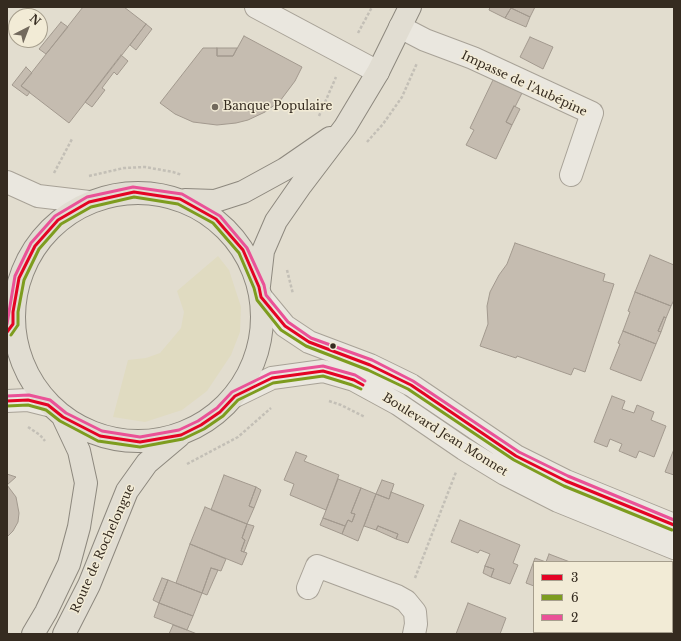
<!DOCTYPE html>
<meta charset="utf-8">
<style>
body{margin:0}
#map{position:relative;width:681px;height:641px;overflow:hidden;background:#e2ddcf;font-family:"Libre Baskerville",serif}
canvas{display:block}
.frame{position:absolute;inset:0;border:8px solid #352b20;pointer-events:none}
.legend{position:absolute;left:533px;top:561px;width:140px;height:72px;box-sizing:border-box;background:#f2ebd6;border:1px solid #a69e8d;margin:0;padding:5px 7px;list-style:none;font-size:12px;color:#352b20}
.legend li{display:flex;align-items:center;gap:8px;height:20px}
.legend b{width:20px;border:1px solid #a69e8d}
.north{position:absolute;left:8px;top:8px;width:40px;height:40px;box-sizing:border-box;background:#f2ebd6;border:1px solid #a69e8d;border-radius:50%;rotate:42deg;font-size:11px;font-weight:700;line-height:16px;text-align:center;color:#352b20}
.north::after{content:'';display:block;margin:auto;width:14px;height:18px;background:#72695d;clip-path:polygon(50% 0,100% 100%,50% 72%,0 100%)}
</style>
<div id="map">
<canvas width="681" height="641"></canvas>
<div class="frame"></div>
<ul class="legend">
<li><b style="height:5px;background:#e40324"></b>3</li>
<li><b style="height:5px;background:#7d9c1f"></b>6</li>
<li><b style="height:5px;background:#ea5297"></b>2</li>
</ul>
<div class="north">N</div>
</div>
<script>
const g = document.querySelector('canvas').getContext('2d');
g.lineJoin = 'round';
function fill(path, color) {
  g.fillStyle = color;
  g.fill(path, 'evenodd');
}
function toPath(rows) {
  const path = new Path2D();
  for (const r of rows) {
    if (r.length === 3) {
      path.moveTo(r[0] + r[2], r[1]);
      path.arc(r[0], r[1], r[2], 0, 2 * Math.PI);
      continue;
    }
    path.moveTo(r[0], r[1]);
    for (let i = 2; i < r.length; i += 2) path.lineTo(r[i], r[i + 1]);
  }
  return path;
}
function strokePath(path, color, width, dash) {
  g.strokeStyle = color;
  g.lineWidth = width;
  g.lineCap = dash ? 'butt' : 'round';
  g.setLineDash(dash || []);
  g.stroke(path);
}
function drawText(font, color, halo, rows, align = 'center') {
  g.font = font + ' "Libre Baskerville",serif';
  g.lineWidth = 3;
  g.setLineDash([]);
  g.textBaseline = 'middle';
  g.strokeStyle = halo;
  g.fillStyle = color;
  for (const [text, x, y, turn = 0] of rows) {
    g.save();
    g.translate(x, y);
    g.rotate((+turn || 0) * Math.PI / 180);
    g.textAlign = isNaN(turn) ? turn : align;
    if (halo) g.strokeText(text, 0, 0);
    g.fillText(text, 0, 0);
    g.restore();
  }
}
const farmland = toPath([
 [218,256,229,270,241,307,240,332,231,355,207,391,182,410,145,422,113,417,128,360,146,358,160,353,171,340,181,328,184,312,177,291]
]);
const building = toPath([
 [83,7,124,7,146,24,69,123,21,86,83,7],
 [490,7,535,7,530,17,511,8,505,18,489,10,490,7],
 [511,8,530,17,526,27,505,18,511,8],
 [61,22,68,27,46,54,39,49,61,22],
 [146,24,152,29,136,50,130,45,146,24],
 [244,36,302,67,295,81,280,101,265,112,248,120,236,123,217,125,193,122,175,114,160,103,203,48,217,48,217,56,233,56,244,36],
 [530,37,553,47,543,69,520,57,530,37],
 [217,48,237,48,233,56,217,56,217,48],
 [121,55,128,61,117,75,114,72,102,88,105,90,92,107,85,102,121,55],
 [26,67,32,73,21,86,30,92,27,96,12,85,26,67],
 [493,80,522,93,515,107,514,106,506,122,512,125,496,159,466,145,474,130,470,128,493,80],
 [514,106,520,109,512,125,506,122,514,106],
 [515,243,605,274,603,281,614,284,585,372,574,368,571,375,517,356,516,358,480,346,488,324,487,306,490,292,499,275,507,264,515,243],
 [650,255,674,265,674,300,671,306,635,292,650,255],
 [635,292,671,306,666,318,664,317,658,331,661,332,656,344,623,331,630,312,628,311,635,292],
 [664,317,666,318,661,332,658,331,664,317],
 [623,331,656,344,641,381,610,369,620,344,618,343,623,331],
 [612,396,625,401,622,409,634,413,637,405,654,412,651,420,666,426,654,457,639,451,636,458,619,451,622,444,610,439,607,447,594,442,612,396],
 [674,449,674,475,665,472,674,449],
 [296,452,307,456,304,461,339,475,326,510,290,495,294,484,284,480,296,452],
 [7,474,16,477,7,485,7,474],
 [224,475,256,487,249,506,254,508,247,524,211,510,224,475],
 [338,479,361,488,351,513,355,514,352,522,348,520,345,526,323,518,338,479],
 [382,480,394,484,389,499,376,494,382,480],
 [7,485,16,497,19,513,18,522,13,531,7,537,7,485],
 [256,487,261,490,254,508,249,506,256,487],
 [361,488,376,494,358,541,342,534,348,520,352,522,355,514,351,513,361,488],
 [391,492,424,505,408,543,396,539,398,534,378,526,376,530,364,526,376,494,389,499,391,492],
 [205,507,247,524,242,538,245,540,241,551,247,553,242,565,190,544,205,507],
 [323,518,345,526,342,534,320,525,323,518],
 [460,520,520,545,513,563,518,565,510,584,491,577,494,569,485,566,490,554,480,550,478,553,451,542,460,520],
 [247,524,254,526,244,552,241,551,245,540,242,538,247,524],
 [378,526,398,534,396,539,376,530,378,526],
 [190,544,226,559,221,571,211,568,202,593,176,583,190,544],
 [549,554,570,562,534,562,534,586,526,583,535,558,546,562,549,554],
 [485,566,494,569,491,577,483,573,485,566],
 [211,568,218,570,207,595,202,593,211,568],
 [162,578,168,580,159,603,153,600,162,578],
 [168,580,202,593,193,616,159,603,168,580],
 [672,600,674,601,674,634,623,634,618,632,672,632,672,600],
 [159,603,193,616,187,630,154,617,159,603],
 [468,603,506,618,500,634,456,634,468,603],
 [173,625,187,630,197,634,169,634,173,625]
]);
const path = toPath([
 [358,33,372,7],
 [319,116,336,77],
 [367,142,383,124,402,97,417,63],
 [54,173,72,139],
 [89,176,124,168,145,167,173,172,182,175],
 [287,270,293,294],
 [329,401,341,405,365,417],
 [28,427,40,435,45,441],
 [187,464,238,437,271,408],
 [415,578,456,472]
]);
const minor = toPath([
 [256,7,378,72],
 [400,27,425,40,473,58,592,113,571,175],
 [7,182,38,196,89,202],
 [7,297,13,312],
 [261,297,285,326,309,342,370,365,411,385,516,456,566,481,674,525],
 [7,332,13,324],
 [235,396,272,378,323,371,354,380,398,404,464,449,505,474,558,501,674,548],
 [7,401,28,400,48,405],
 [308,588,317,566,397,596,406,601,415,612,416,624,414,634]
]);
const major = toPath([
 [138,317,124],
 [185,200,215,201,243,192,285,169,330,138],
 [259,286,263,251,276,221,301,185,345,127,378,72,410,7],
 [33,634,46,612,69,564,79,527,86,483,79,451,63,417],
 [64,634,89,585,127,491,147,463,179,436]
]);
const bus1 = toPath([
 [7,332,13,324,13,312,19,278,35,246,58,220,89,202,134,192,180,199,216,219,243,250,259,287,261,297,285,326,309,342,370,365,411,385,516,456,566,481,674,525],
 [7,401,28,400,48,405,63,417,100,436,140,442,181,435,201,425,220,412,235,396,272,378,323,371,354,380,363,385]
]);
const bus2 = toPath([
 [11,335,18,325,18,312,24,280,39,249,61,224,91,207,134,197,178,204,213,223,239,253,254,288,257,300,281,330,306,346,368,370,408,389,514,460,564,486,672,530],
 [7,406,28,405,46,410,60,421,98,441,140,447,183,439,204,429,223,416,238,400,273,383,323,376,352,385,361,389]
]);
const bus3 = toPath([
 [7,324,15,276,31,243,55,216,87,197,133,187,182,194,220,216,247,248,264,285,266,295,288,322,311,338,372,360,413,381,519,452,568,476,674,520],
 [7,396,29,395,50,400,66,413,102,431,140,437,179,430,198,421,217,408,232,392,271,373,323,366,355,375,365,381]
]);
const markers = [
 [215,107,4,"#72695d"],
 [333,346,3.5,"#352b20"]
];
const streetNames = [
 ["Impasse de l'Aubépine",524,84,25],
 ["Boulevard Jean Monnet",445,435,32],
 ["Route de Rochelongue",103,549,-66]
];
const poiNames = [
 ["Banque Populaire",223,107]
];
fill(farmland, '#e0dbc1');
fill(building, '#c5bcb0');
strokePath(building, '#a2998e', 1);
strokePath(minor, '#a8a297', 24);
strokePath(major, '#8d887e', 24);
strokePath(path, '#c3bfb6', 2.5, [3, 2]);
strokePath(minor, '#eae7df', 22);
strokePath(major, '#e1ddd2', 22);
strokePath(bus1, '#e40324', 3);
strokePath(bus2, '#7d9c1f', 3);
strokePath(bus3, '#ea5297', 3);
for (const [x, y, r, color] of markers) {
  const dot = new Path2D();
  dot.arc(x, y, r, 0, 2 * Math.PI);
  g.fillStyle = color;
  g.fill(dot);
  strokePath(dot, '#f2ebd6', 1.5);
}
drawText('12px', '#352b20', '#f2ebd6', streetNames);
drawText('12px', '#352b20', '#f2ebd6', poiNames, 'left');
</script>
